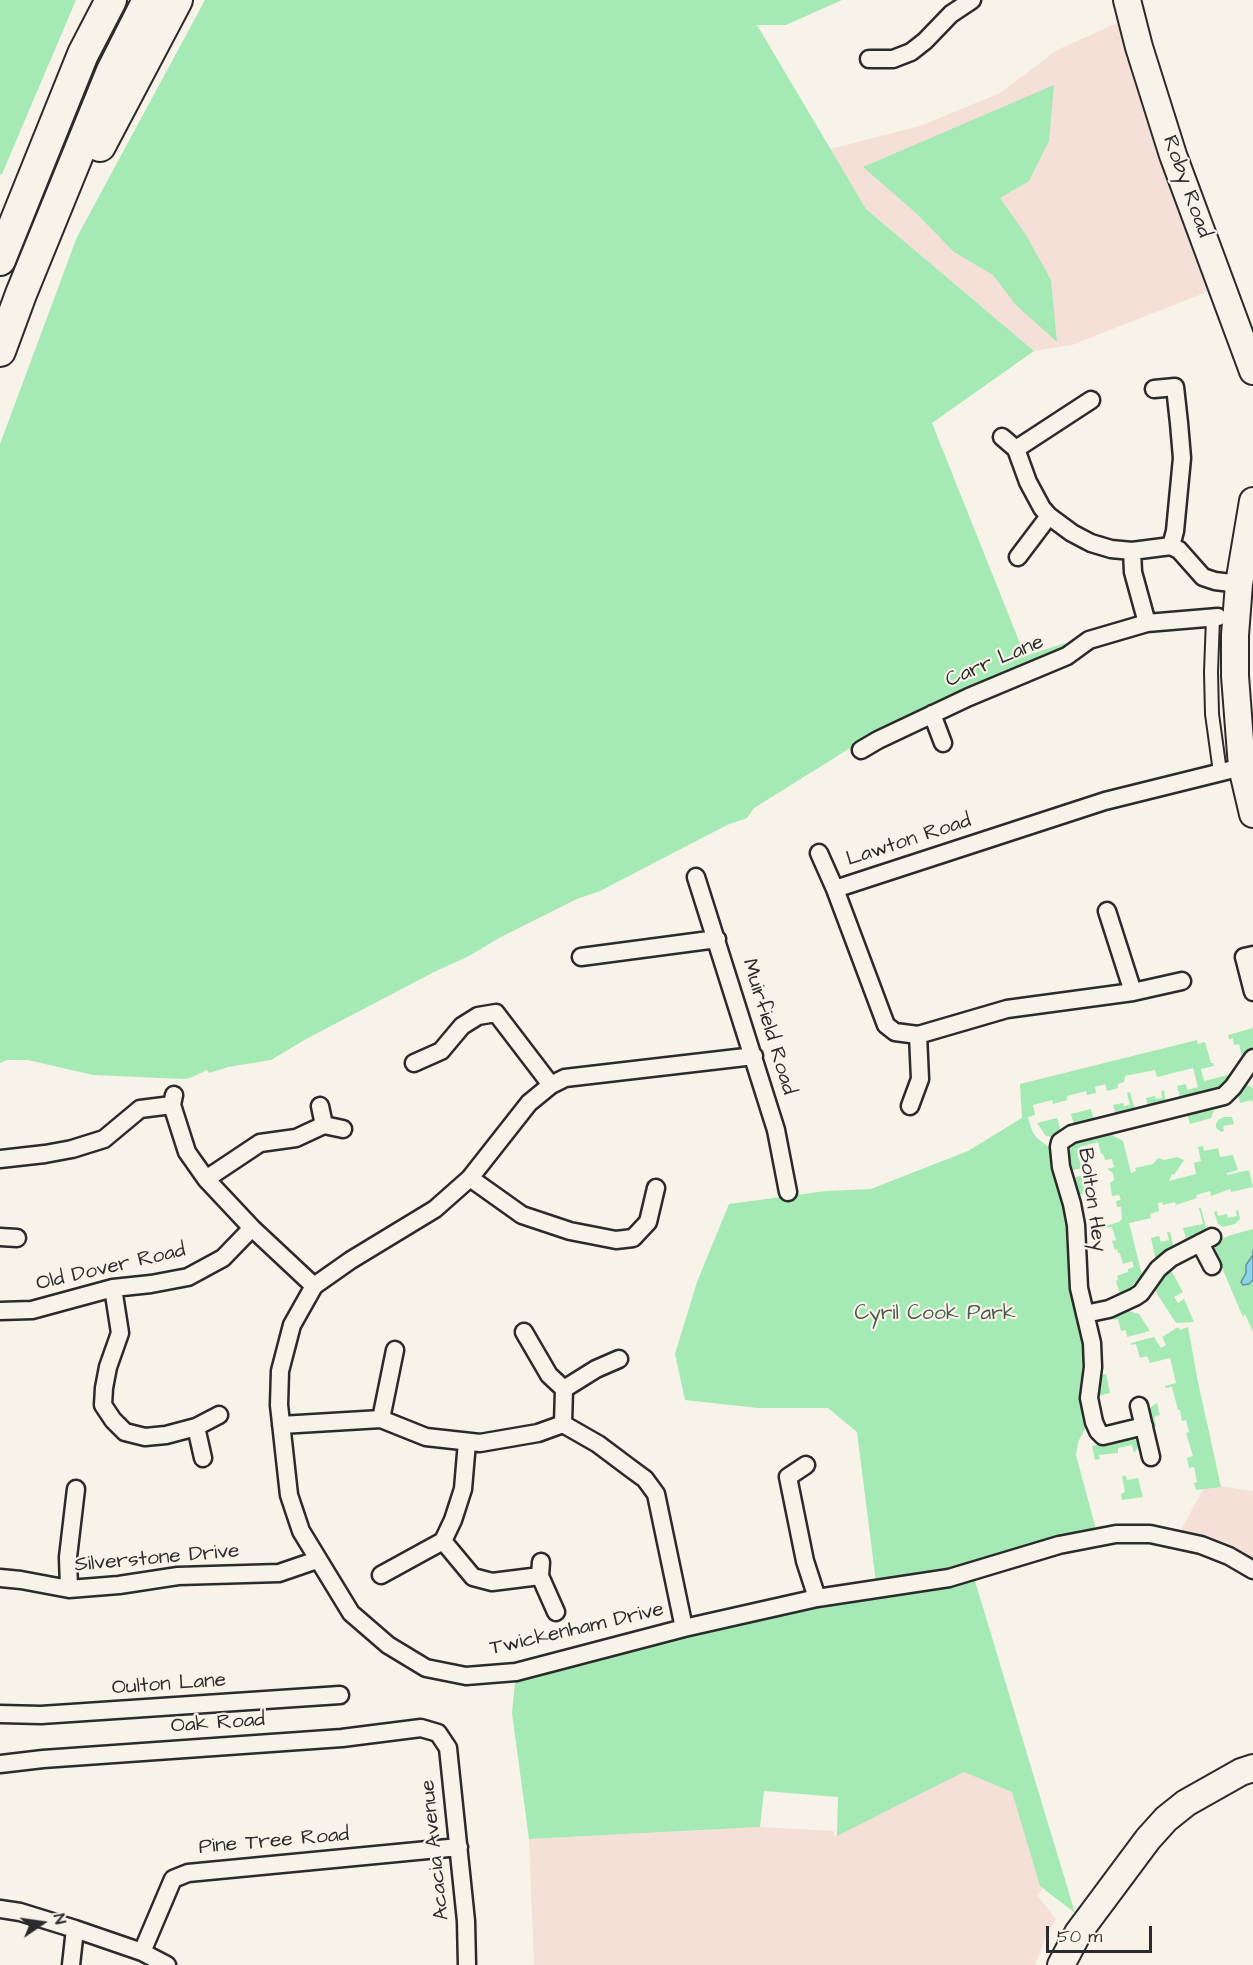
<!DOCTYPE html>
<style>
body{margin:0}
#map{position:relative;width:1253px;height:1965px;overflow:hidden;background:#f7f3e8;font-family:"Architects Daughter",sans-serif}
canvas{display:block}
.north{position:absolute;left:12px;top:1893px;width:60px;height:60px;-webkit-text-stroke:4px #f7f3e8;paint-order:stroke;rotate:77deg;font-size:16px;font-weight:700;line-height:24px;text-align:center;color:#2b2b2b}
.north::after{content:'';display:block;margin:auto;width:21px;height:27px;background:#2b2b2b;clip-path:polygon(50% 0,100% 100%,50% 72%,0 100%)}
.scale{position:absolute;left:1046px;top:1926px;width:106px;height:27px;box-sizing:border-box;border:3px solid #2b2b2b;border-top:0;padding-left:8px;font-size:18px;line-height:21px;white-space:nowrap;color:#2b2b2b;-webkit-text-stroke:4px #f7f3e8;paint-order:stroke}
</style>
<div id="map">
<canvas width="1253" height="1965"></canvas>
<div class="north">N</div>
<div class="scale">50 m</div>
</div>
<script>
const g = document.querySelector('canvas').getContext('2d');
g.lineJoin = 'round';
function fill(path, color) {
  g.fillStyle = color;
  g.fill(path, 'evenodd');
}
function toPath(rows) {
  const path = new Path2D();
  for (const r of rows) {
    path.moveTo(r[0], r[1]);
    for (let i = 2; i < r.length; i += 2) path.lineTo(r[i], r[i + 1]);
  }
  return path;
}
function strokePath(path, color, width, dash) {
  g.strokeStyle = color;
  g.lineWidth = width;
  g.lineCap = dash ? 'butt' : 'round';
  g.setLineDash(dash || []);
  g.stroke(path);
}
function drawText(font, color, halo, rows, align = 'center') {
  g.font = font + ' "Architects Daughter",sans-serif';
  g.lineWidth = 4.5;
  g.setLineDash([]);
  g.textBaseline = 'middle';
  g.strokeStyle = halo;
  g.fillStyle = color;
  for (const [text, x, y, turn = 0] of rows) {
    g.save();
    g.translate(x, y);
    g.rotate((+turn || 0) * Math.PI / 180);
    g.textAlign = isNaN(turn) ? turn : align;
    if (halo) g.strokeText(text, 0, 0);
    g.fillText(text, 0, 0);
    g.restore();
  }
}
const built = toPath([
 [1122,21,1212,290,1072,345,1034,351,866,209,830,149,920,126,1000,93,1057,50],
 [1206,1484,1253,1491,1253,1570,1176,1539],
 [964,1772,1013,1792,1040,1886,1043,1889,1037,1895,1056,1919,1047,1934,1035,1965,534,1965,529,1839,760,1827,834,1831,834,1836,837,1836]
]);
const green = toPath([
 [0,0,76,0,2,174,0,174],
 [205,0,842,0,786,25,757,25,866,209,1034,351,932,423,1025,656,1065,643,1066,650,855,745,754,808,747,818,727,825,600,891,577,899,501,937,467,957,438,970,306,1039,271,1060,228,1067,209,1073,207,1070,190,1078,183,1079,93,1075,28,1060,7,1060,0,1063,0,444,77,237],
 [1054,85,1049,141,1029,181,1000,198,1026,235,1051,280,1057,342,1016,305,993,275,954,252,916,213,863,167],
 [1253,1028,1253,1046,1242,1057,1239,1044,1234,1045,1233,1038,1229,1039,1228,1035],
 [1197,1040,1198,1044,1205,1042,1211,1063,1213,1063,1214,1066,1201,1069,1204,1081,1232,1074,1221,1088,1180,1098,1177,1086,1186,1084,1187,1090,1198,1087,1193,1068,1157,1077,1155,1070,1125,1076,1124,1082,1118,1084,1118,1088,1107,1091,1105,1084,1095,1087,1096,1093,1087,1095,1086,1091,1067,1096,1067,1100,1053,1104,1052,1100,1033,1105,1035,1115,1028,1117,1032,1131,1037,1138,1051,1149,1067,1219,1087,1347,1087,1425,1078,1442,1076,1455,1098,1537,972,1571,1075,1913,1040,1886,1012,1792,964,1772,837,1836,838,1797,764,1791,760,1827,529,1839,512,1713,516,1672,877,1590,857,1432,828,1408,758,1408,685,1400,675,1354,697,1282,729,1204,826,1191,871,1189,968,1151,1022,1118,1020,1084],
 [1244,1083,1253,1088,1253,1103,1252,1100,1240,1103,1238,1094],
 [1164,1090,1166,1102,1148,1107,1146,1098,1155,1096,1156,1099,1162,1098,1161,1091],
 [1130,1092,1135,1110,1116,1115,1113,1105,1123,1103,1124,1106,1130,1105,1127,1093],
 [1225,1103,1226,1106,1214,1110,1211,1118,1190,1124,1187,1113],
 [1091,1109,1094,1120,1074,1125,1071,1114],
 [1224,1117,1232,1117,1234,1124,1223,1126,1224,1131,1221,1132,1216,1128,1216,1124,1218,1120],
 [1057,1118,1060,1129,1053,1137,1046,1136,1037,1123],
 [1112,1135,1123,1141,1131,1173,1136,1171,1135,1168,1153,1164,1158,1158,1164,1160,1177,1157,1184,1160,1174,1175,1172,1174,1169,1181,1196,1174,1194,1163,1201,1161,1198,1147,1203,1146,1204,1151,1218,1148,1220,1157,1233,1155,1238,1170,1227,1173,1227,1175,1249,1170,1253,1187,1231,1192,1230,1189,1211,1196,1210,1191,1196,1195,1197,1198,1176,1205,1175,1202,1163,1205,1162,1202,1158,1203,1159,1211,1150,1214,1151,1218,1129,1223,1142,1275,1130,1288,1120,1294,1116,1281,1118,1280,1117,1276,1128,1272,1128,1269,1134,1267,1132,1261,1123,1264,1120,1253,1118,1253,1117,1249,1115,1250,1112,1241,1116,1240,1112,1227,1102,1228,1102,1227,1119,1222,1122,1219,1121,1207,1117,1207,1116,1201,1121,1200,1119,1195,1112,1196,1110,1183,1114,1180,1113,1173,1107,1169,1114,1167,1112,1159,1105,1160,1103,1154,1101,1154,1098,1142,1080,1147,1082,1155,1078,1156,1082,1168,1070,1171,1068,1163,1068,1153,1074,1143,1091,1137,1092,1140],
 [1084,1175,1085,1178,1082,1179,1084,1187,1088,1186,1089,1192,1077,1195,1071,1178],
 [1199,1208,1201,1208,1207,1231,1187,1242,1183,1228,1203,1224],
 [1238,1210,1240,1219,1235,1224,1223,1227,1218,1224,1214,1212,1217,1211,1218,1216,1227,1214,1228,1218,1237,1216,1236,1211],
 [1253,1229,1253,1255,1246,1265,1246,1273,1241,1282,1249,1284,1253,1280,1253,1332,1245,1314,1243,1317,1214,1249,1217,1243,1222,1241,1221,1239,1231,1235],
 [1167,1232,1170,1232,1174,1249,1156,1261,1151,1238,1159,1236,1161,1242,1169,1240],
 [1171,1270,1183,1292,1174,1297,1178,1303,1184,1299,1194,1322,1176,1323,1154,1289],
 [1129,1311,1139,1314,1150,1331,1127,1337,1126,1330,1121,1331,1118,1319,1114,1320,1113,1317],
 [1178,1327,1180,1330,1188,1327,1198,1382,1221,1487,1196,1490,1194,1483,1197,1482,1194,1467,1189,1468,1187,1458,1193,1456,1186,1433,1189,1432,1186,1420,1182,1421,1180,1410,1178,1410,1172,1387,1165,1388,1165,1386,1176,1383,1170,1358,1150,1363,1147,1356,1140,1358,1136,1344,1131,1345,1131,1343,1154,1337,1161,1348,1166,1345,1162,1337],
 [1106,1374,1110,1393,1098,1396,1099,1376],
 [1157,1403,1160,1415,1154,1417,1156,1427,1151,1428,1147,1413,1152,1406],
 [1127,1438,1133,1438,1139,1443,1140,1445,1134,1453,1132,1445,1118,1448,1118,1453,1099,1455,1100,1459,1095,1460,1092,1446],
 [1122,1476,1126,1476,1127,1480,1138,1478,1143,1497,1122,1500,1121,1494,1125,1492]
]);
const water = toPath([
 [1253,1250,1253,1280,1249,1284,1243,1285,1241,1282,1246,1273,1246,1265,1253,1255,1253,1250]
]);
const pedestrian = toPath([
 [1213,618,1211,672,1212,714,1220,772]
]);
const minor = toPath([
 [869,59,893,59,911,52,925,41,951,14,972,0],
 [1154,389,1175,387,1179,423,1182,458,1175,531,1171,546],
 [1002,437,1016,449,1028,482,1042,508,1049,516,1072,533,1091,543,1111,549,1132,551,1171,546,1179,550,1203,577,1215,581,1239,584],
 [1016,449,1091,400],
 [1132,551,1133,572,1147,623],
 [1018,557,1049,516],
 [932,714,943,743],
 [861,750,878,740,969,697,1067,656,1089,640,1147,623,1218,617],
 [819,853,835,889],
 [696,877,776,1130,788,1192],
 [1107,911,1133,992],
 [1253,955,1244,957,1253,992],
 [581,957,717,939],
 [918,1035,1007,1009,1133,992,1182,981],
 [754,1056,565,1078,551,1085,529,1103,470,1178,435,1209,351,1260,314,1286,292,1325,280,1371,279,1405,289,1495,301,1531,351,1613,388,1645,426,1668,466,1676,516,1672,684,1628,817,1598,949,1578,1059,1545,1116,1534,1150,1534,1201,1545,1229,1556,1253,1570],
 [414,1063,441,1051,462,1026,478,1016,496,1013,551,1085],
 [174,1095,172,1105,187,1152,206,1179,252,1228,314,1286],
 [910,1106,920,1079,918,1035,895,1032,886,1025,835,889,1105,801,1242,767],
 [324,1125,343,1129],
 [0,1159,45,1154,72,1149,104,1139,140,1109,172,1105],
 [470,1178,522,1215,570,1231,616,1240,633,1238,648,1222,656,1188],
 [206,1179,260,1143,296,1138,324,1125,320,1106],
 [0,1237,17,1238],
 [1200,1243,1212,1266],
 [113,1288,120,1333,108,1367,104,1388,103,1405,113,1420,125,1432,145,1437,166,1435,196,1427,219,1415],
 [0,1311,32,1310,113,1288,151,1284,188,1277,223,1258,252,1228],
 [1085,1314,1109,1309,1135,1297,1141,1293,1158,1269,1171,1258,1212,1237],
 [524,1332,549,1375,564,1389,596,1369,619,1359],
 [1139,1406,1151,1457],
 [381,1419,395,1350],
 [563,1424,564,1389],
 [281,1425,381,1419,426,1437,480,1443,538,1433,563,1424,598,1444,630,1468,645,1479,656,1494,684,1628],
 [1144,1426,1103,1436,1098,1431,1094,1422,1089,1398,1093,1367,1092,1343,1079,1288,1076,1225,1072,1204,1061,1167,1059,1147,1060,1142,1072,1134,1224,1096,1233,1087,1253,1058],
 [196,1427,203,1458],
 [806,1465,788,1477,805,1561,817,1598],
 [443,1541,473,1577,492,1582,540,1576],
 [541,1562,540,1576,556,1612],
 [381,1575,443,1541,453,1520,463,1489,467,1442],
 [0,1578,21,1580,69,1589,119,1585,178,1576,279,1573,317,1560],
 [69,1589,68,1557,76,1489],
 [0,1714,41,1715,340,1695],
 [0,1764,43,1759,342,1738,421,1728,438,1733,448,1748,466,1921,467,1965],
 [0,1909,20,1912,75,1929,142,1952,167,1965],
 [142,1952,173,1879,188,1873,459,1847],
 [71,1965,75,1929]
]);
const primary = toPath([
 [1127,0,1139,47,1173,155,1253,371],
 [1253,501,1239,584,1235,635,1235,676,1242,767,1253,814],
 [1061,1965,1078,1933,1148,1839,1166,1819,1186,1803,1241,1772,1253,1768]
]);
const motorway = toPath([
 [100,146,177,0],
 [0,260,83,54,111,0],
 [0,351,21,294,112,71,148,0]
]);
const streetNames = [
 ["Roby Road",1186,187,70],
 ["Carr Lane",995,662,-23],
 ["Lawton Road",909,841,-18],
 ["Muirfield Road",768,1027,73],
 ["Bolton Hey",1091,1200,82],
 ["Old Dover Road",111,1268,-13],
 ["Silverstone Drive",157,1559,-5],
 ["Twickenham Drive",577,1630,-13],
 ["Oulton Lane",169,1685,-4],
 ["Oak Road",218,1724,-4],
 ["Pine Tree Road",274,1842,-5],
 ["Acacia Avenue",436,1850,-96]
];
const parkNames = [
 ["Cyril Cook Park",935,1315]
];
fill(built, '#f5e0d8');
fill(green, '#a5e9b4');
fill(water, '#8bd5ec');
strokePath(water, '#65919f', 1.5);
strokePath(pedestrian, '#2b2b2b', 16);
strokePath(minor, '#2b2b2b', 21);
strokePath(primary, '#2b2b2b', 30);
strokePath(motorway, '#2b2b2b', 34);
strokePath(pedestrian, '#f7f3e8', 12);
strokePath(minor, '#f7f3e8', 16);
strokePath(primary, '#f7f3e8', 26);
strokePath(motorway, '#f7f3e8', 30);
drawText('21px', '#2b2b2b', '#f7f3e8', streetNames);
drawText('21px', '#4a5a4d', '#f7f3e8', parkNames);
</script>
